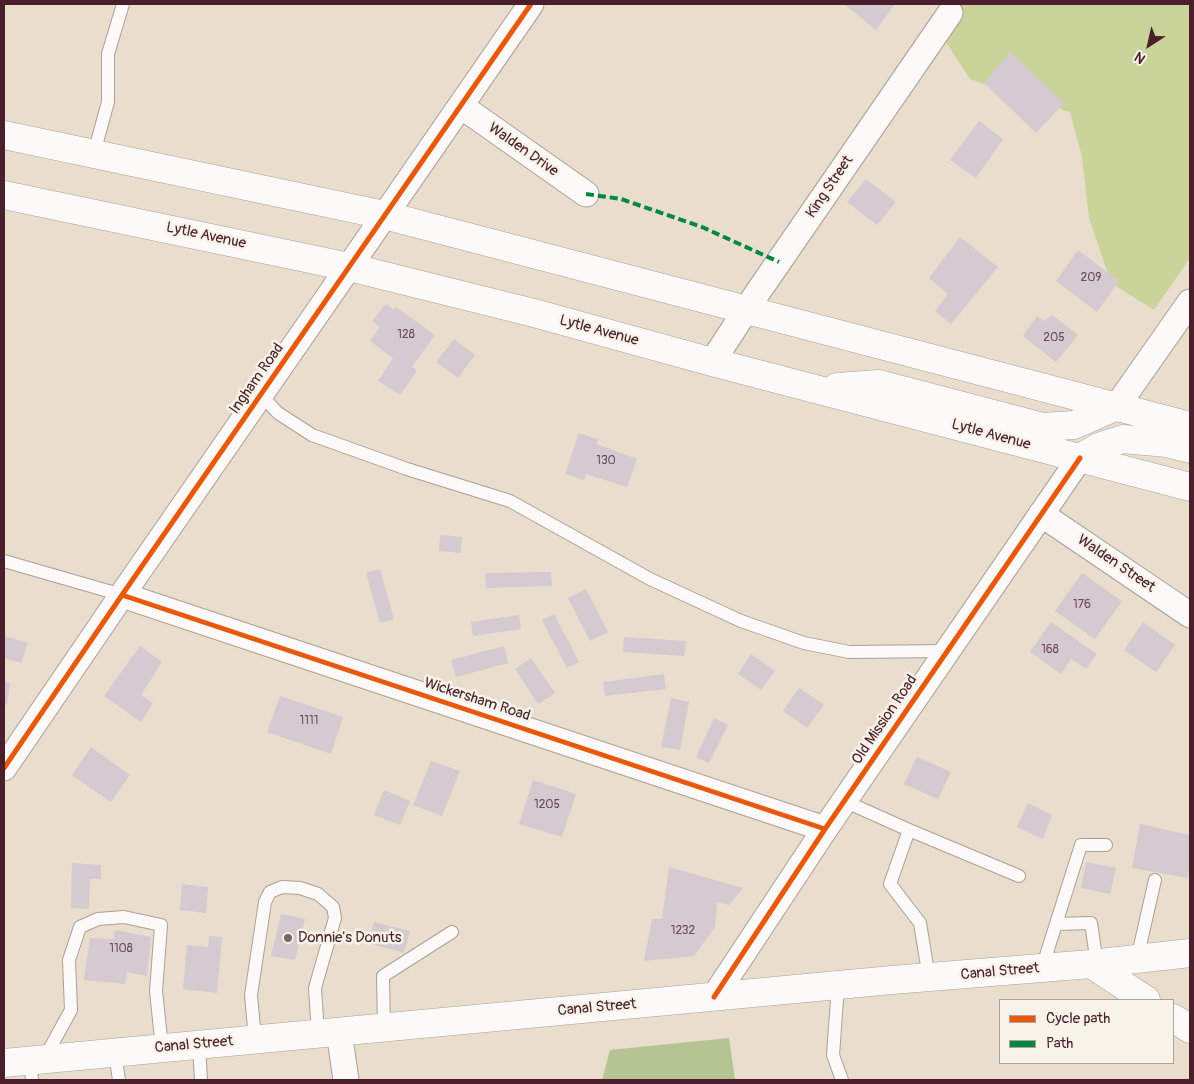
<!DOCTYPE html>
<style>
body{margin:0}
#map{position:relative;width:1194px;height:1084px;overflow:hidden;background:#e9ddcd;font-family:Pangolin,sans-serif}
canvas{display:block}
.frame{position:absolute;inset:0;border:5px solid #4a1f2b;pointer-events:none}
.legend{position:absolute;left:999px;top:999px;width:175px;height:65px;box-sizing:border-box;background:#f7f3e8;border:1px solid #b29e9c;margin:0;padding:6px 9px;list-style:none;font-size:15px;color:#4a1f2b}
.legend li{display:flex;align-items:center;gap:10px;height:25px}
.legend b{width:25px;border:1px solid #b29e9c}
.north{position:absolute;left:1124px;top:20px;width:50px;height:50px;-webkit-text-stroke:4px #f7f3e8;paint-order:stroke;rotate:215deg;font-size:14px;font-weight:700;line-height:20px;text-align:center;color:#4a1f2b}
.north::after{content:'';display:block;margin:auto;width:18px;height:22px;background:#4a1f2b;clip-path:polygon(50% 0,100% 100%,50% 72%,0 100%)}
</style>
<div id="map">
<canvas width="1194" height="1084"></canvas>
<div class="frame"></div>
<ul class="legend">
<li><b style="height:6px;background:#e8590c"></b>Cycle path</li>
<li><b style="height:6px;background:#00873e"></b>Path</li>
</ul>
<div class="north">N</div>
</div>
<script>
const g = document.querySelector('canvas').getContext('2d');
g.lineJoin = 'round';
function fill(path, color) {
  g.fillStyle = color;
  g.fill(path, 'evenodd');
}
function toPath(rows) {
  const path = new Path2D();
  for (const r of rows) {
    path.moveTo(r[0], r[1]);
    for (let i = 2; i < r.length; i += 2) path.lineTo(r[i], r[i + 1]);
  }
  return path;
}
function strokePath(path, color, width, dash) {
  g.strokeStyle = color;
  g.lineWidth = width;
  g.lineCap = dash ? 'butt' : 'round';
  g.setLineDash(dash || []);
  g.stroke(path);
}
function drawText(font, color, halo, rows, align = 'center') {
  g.font = font + ' Pangolin,sans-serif';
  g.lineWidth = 5;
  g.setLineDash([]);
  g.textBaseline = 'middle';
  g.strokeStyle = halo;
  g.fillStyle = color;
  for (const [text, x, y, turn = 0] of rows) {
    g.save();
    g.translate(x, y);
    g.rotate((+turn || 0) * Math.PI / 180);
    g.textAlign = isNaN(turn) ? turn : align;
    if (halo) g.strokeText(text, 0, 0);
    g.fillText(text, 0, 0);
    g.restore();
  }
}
const green = toPath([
 [942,4,1190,4,1190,258,1154,310,1111,283,1089,218,1082,157,1070,112,1024,98,970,79,940,33]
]);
const forest = toPath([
 [729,1038,735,1080,602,1080,610,1050]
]);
const building = toPath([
 [844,4,895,4,876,30],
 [1010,52,1064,103,1036,133,984,83],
 [979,121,1003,139,976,178,950,160],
 [866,179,896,202,877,225,847,202],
 [960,237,998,267,951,324,935,311,948,294,929,278],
 [1078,250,1119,281,1097,312,1056,281],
 [386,304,394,310,396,307,435,335,412,367,417,371,400,395,378,381,393,358,370,341,380,327,372,321],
 [1052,315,1078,335,1056,362,1023,336,1037,316,1044,321],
 [454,339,475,355,458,378,436,362],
 [579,433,598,439,596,444,637,459,627,487,586,474,584,480,565,474],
 [440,535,462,537,461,553,439,551],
 [380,569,394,619,380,623,366,573],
 [551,572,552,586,486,588,485,573],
 [1082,573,1122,601,1095,639,1055,611],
 [586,589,608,632,590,641,568,598],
 [554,614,579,662,567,668,542,620],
 [519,615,521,629,473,636,471,622],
 [1051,622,1097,654,1086,669,1071,659,1061,674,1030,652],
 [1143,622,1175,645,1156,672,1124,650],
 [4,636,28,643,21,663,4,658],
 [624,637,686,641,684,656,623,652],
 [140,646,162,662,141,695,153,703,141,722,104,696],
 [504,646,508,663,456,677,451,660],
 [751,654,775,671,761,690,738,674],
 [531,658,555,693,538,704,515,669],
 [664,674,666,689,605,696,603,682],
 [4,682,10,683,7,705,4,704],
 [799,688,824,705,807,728,783,711],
 [280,696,343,717,331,754,267,732],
 [671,698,689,702,680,750,661,747],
 [714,718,728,725,709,763,696,757],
 [91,747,130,775,111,802,72,775],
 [917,757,951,772,938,799,904,784],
 [431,761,460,771,442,816,413,805],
 [533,780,576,794,562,837,519,824],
 [384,790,410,801,400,825,374,815],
 [1028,803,1052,815,1043,839,1017,827],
 [1140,824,1190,835,1190,860,1188,878,1132,868],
 [1086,862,1116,868,1110,894,1081,888],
 [72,863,101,865,101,879,90,879,89,909,71,908],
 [669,867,743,888,729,905,717,902,715,927,694,956,644,961,652,919,662,919],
 [182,884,208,887,206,913,180,910],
 [281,914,305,919,295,960,271,956],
 [374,922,410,931,404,953,368,943],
 [115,930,151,937,147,976,127,972,125,984,84,980,90,938,113,939],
 [209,936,222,937,217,993,183,989,187,945,208,947]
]);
const lane = toPath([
 [94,153,108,102,108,54,123,4],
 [261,395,278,413,312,435,407,469,510,501,650,579,741,621,804,643,849,652,947,651],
 [4,561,122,595],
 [844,801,909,830,890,884,920,923,929,978],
 [909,830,1019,876],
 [1056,924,1091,923,1097,964],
 [1137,959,1155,880],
 [1042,968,1081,845,1106,845],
 [838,986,833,1055,842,1080],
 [384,1028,383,976,452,932],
 [255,1039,251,995,265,902,270,892,282,887,300,888,318,894,333,907,335,918,315,988,318,1034],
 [199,1045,201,1080],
 [115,1053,119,1080],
 [44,1059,71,1010,69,960,80,927,98,919,124,917,161,925,156,991,162,1048],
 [30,1061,32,1080]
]);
const street = toPath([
 [461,106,586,194],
 [712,362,758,292,950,13],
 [1117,406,1190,302],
 [1041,514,1190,615],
 [122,595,825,829],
 [4,768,122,595,531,4],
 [714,997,825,829,1080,458],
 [339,1032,346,1080]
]);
const secondary = toPath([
 [4,135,384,215,1190,426],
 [4,195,349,267,534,313,712,362,1190,487],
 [837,387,879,384,1043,427,1074,425,1117,406],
 [1080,458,1101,446,1123,439,1167,443,1190,449]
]);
const primary = toPath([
 [1091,964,1146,1000],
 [1173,1018,1190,1029],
 [4,1063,892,980,1091,964,1190,953]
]);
const quiet = toPath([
 [586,194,621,199,702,227,779,262]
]);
const cycleway = toPath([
 [122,595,825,829],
 [4,768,122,595,531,4],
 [714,997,825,829,1080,458]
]);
const markers = [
 [288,938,5,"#826264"]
];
const numberNames = [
 ["209",1091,278],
 ["128",406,335],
 ["205",1054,338],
 ["130",606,461],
 ["176",1082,605],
 ["168",1050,650],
 ["1111",309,721],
 ["1205",547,805],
 ["1232",683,931],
 ["1108",121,949]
];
const streetNames = [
 ["Walden Drive",523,150,35],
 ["King Street",830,187,-56],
 ["Lytle Avenue",206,236,12],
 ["Lytle Avenue",599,331,15],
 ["Ingham Road",257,379,-55],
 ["Lytle Avenue",991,435,15],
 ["Walden Street",1116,564,34],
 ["Wickersham Road",477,700,18],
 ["Old Mission Road",885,720,-56],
 ["Canal Street",1000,972,-5],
 ["Canal Street",597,1008,-5],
 ["Canal Street",194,1045,-5]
];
const poiNames = [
 ["Donnie's Donuts",298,938]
];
fill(green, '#cad39a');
fill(forest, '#b6c392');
fill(building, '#d4cad0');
strokePath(lane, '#ac9f98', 14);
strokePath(street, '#ac9f98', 27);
strokePath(secondary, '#ac9f98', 29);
strokePath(primary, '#ac9f98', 29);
strokePath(lane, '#fcfaf8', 12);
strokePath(street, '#fcfaf8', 25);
strokePath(secondary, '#fcfaf8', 28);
strokePath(primary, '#fcfaf8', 28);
strokePath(quiet, '#00873e', 4, [8, 4]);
strokePath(cycleway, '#e8590c', 5);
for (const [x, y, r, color] of markers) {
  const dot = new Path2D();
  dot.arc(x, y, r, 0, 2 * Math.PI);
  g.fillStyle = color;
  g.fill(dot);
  strokePath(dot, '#f7f3e8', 2);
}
drawText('12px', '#6c4a54', null, numberNames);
drawText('15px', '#4a1f2b', '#f7f3e8', streetNames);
drawText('15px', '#4a1f2b', '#f7f3e8', poiNames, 'left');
</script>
